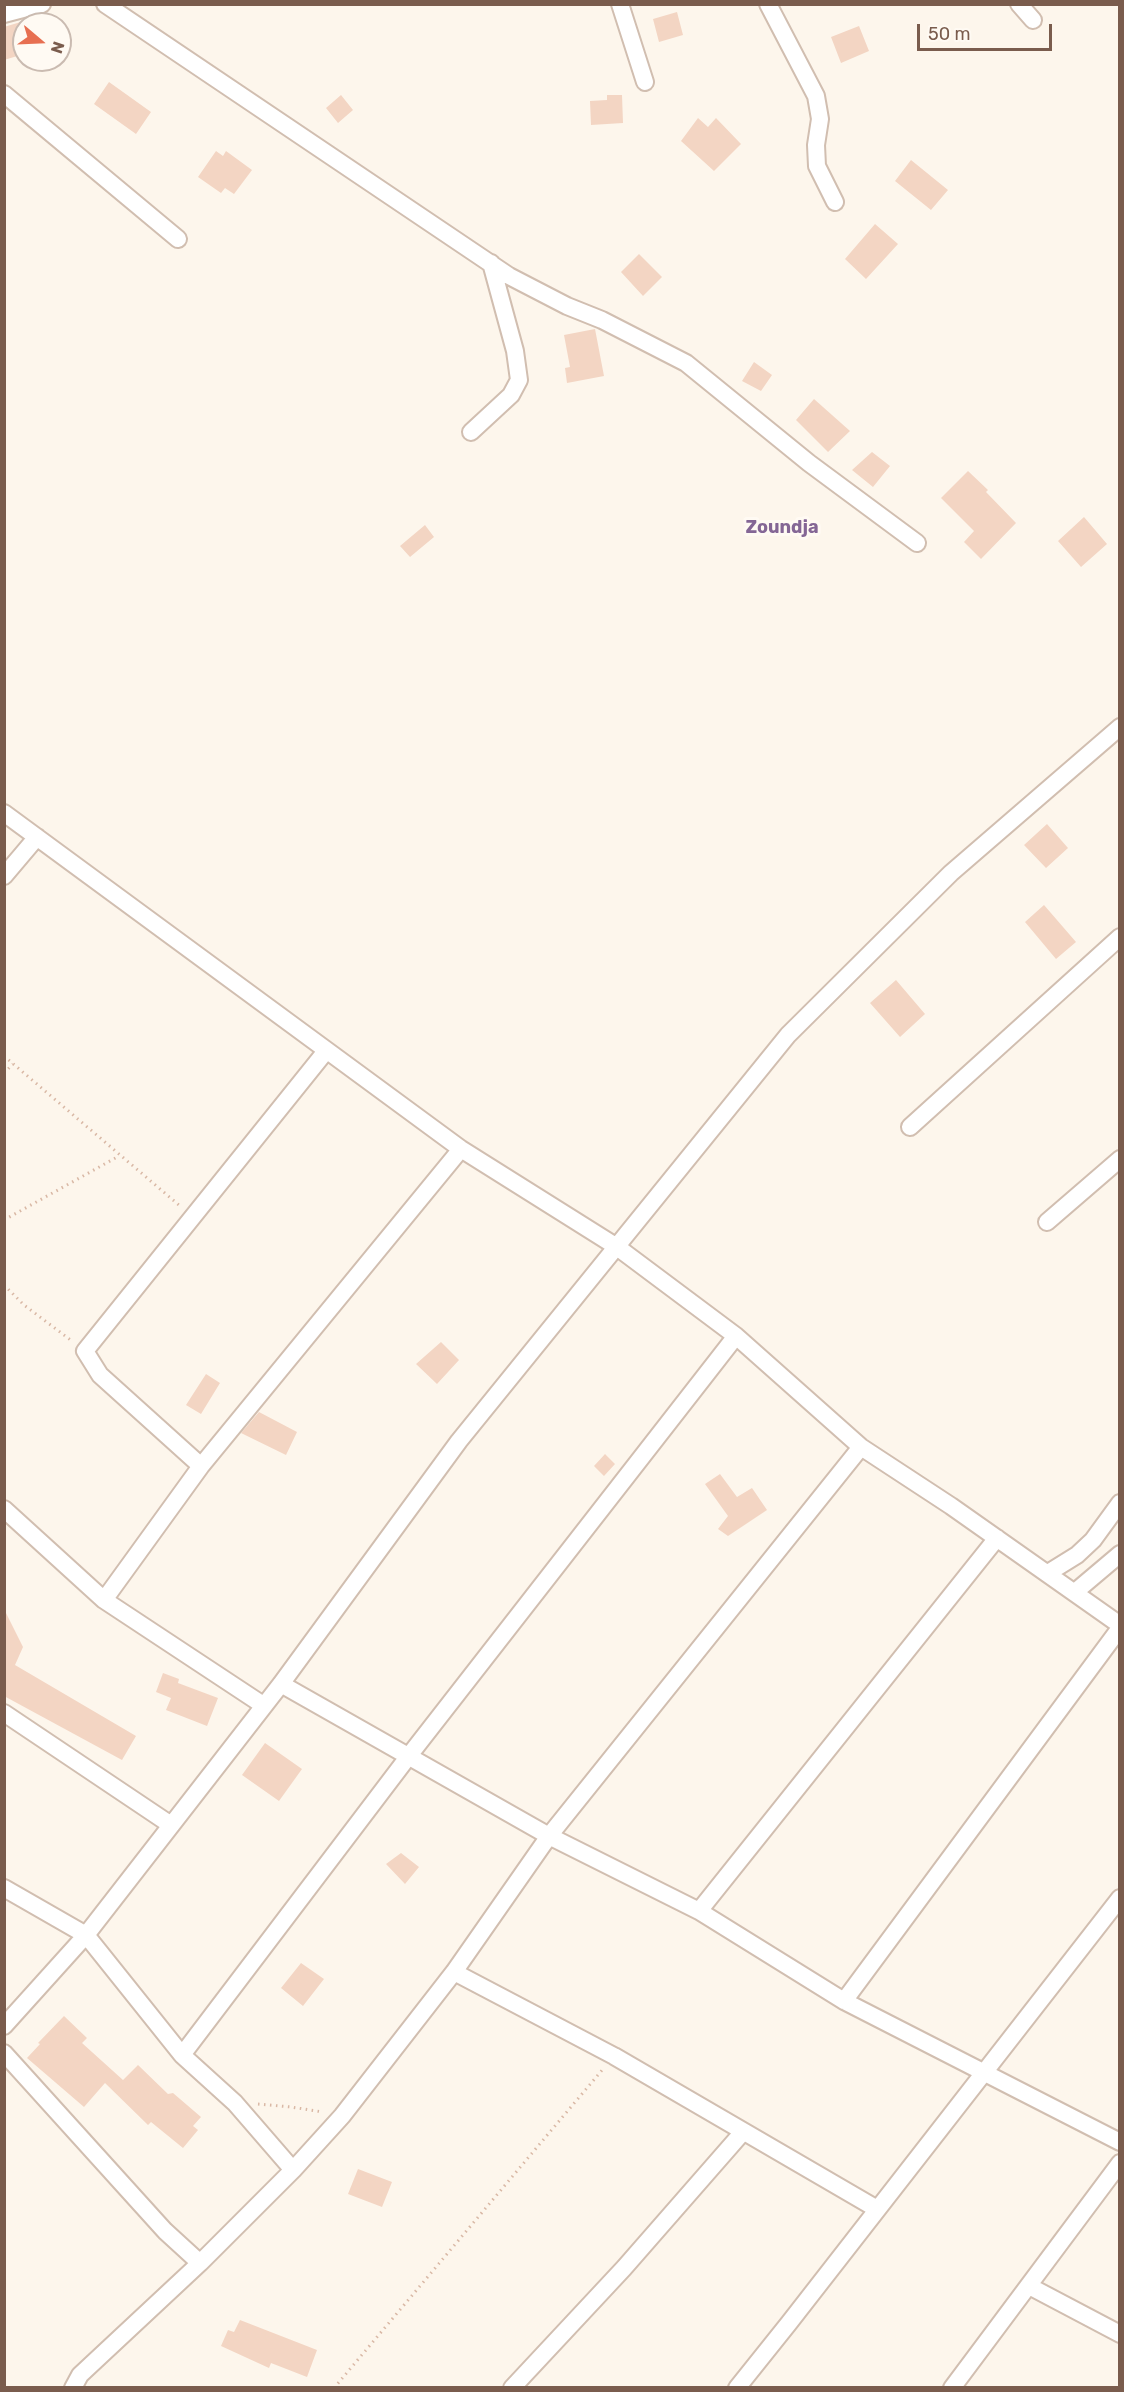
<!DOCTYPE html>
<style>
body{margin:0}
#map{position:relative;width:1124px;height:2392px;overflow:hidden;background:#fdf6ec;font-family:Rubik,sans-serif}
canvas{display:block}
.frame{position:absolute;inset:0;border:6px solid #7a5c4d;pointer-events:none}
.north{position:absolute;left:12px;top:12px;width:60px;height:60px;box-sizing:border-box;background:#fffaf3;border:2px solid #cabbb1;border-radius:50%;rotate:109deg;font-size:16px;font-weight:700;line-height:24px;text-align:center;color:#7a5c4d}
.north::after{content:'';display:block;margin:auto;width:21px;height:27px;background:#e76f51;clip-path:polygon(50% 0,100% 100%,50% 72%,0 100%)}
.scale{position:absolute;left:917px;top:24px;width:135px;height:27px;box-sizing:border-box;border:3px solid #7a5c4d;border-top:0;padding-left:8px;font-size:18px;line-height:21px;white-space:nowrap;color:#7a5c4d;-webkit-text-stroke:4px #fffaf3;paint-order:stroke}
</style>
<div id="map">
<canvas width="1124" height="2392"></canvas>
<div class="frame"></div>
<div class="north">N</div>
<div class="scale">50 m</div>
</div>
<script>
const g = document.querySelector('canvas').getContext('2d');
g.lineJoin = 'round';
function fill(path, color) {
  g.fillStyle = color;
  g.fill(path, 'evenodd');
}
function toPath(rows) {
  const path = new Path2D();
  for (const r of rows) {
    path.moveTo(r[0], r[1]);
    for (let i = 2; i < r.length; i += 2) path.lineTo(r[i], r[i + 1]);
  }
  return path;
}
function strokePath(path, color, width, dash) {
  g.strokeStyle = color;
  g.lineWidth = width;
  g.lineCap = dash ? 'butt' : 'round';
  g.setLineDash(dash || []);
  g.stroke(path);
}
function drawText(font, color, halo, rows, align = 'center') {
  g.font = font + ' Rubik,sans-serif';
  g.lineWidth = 6;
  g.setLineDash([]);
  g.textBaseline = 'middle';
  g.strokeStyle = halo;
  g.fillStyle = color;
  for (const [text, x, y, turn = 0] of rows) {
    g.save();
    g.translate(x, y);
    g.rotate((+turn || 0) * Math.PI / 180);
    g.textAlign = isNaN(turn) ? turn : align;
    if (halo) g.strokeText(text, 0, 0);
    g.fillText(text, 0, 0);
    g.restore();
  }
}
const building = toPath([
 [677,12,683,35,659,42,653,19],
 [24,21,24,54,4,60,4,27],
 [859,26,869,51,841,63,831,37],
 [109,82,151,112,136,134,94,104],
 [341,95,353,110,338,123,326,108],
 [607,95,622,95,623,123,591,125,590,101,607,100],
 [698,118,708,127,716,118,741,144,714,171,681,141],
 [216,151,223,156,226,151,252,170,234,194,225,188,221,193,198,177],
 [911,160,948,190,931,210,895,181],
 [875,224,898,244,866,279,845,259],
 [639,254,662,277,643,296,621,272],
 [595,329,604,376,567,383,565,368,570,367,564,335],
 [754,362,772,375,761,391,742,381],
 [814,399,850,431,828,452,796,420],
 [872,452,890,466,873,487,852,470],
 [968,471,988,490,986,492,1016,523,981,559,964,542,974,531,941,498],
 [1084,517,1107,544,1081,567,1058,541],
 [425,525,434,537,410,557,400,546],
 [1047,824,1068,848,1046,868,1024,845],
 [1044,905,1076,942,1056,959,1025,922],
 [896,980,925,1014,900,1037,870,1003],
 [441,1342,459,1360,437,1384,416,1364],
 [206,1374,220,1383,201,1414,186,1405],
 [259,1412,297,1432,286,1455,241,1433],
 [605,1454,615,1464,604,1476,594,1466],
 [720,1474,737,1497,752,1488,767,1510,728,1536,718,1529,728,1516,705,1484],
 [4,1609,23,1647,15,1665,136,1736,122,1760,4,1696],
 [163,1673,179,1679,178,1683,218,1698,207,1726,166,1710,171,1698,156,1692],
 [265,1743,302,1769,279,1801,242,1775],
 [401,1853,419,1867,405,1884,386,1864],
 [301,1963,324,1979,303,2006,281,1988],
 [64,2016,87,2038,82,2043,123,2080,138,2065,168,2094,173,2093,201,2117,193,2126,198,2130,183,2148,151,2122,148,2125,105,2083,84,2107,27,2058,40,2044,38,2043],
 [358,2169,392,2182,382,2207,348,2194],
 [240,2320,317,2350,307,2377,271,2363,269,2368,221,2346,228,2330,234,2332]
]);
const path = toPath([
 [4,1056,180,1206],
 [4,1073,13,1064],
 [4,1220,119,1156],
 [4,1285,24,1305,72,1341],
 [258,2104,291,2107,323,2112],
 [334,2388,603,2069]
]);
const street = toPath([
 [105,4,509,276,567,306,602,320,686,363,809,463,917,543],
 [620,4,645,82],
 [768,4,816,96,820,119,816,145,817,166,835,202],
 [1019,4,1033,20],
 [4,14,42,4],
 [4,94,178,239],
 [471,432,511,395,519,380,515,351,491,263],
 [4,813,461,1149,617,1247,736,1336,861,1447,951,1506,1120,1625],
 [4,876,37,837],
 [910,1127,1120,937],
 [1047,1222,1120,1159],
 [201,1466,100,1375,85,1351,326,1051],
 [4,1509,104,1600,263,1705],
 [1048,1573,1077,1555,1093,1540,1120,1503],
 [1075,1592,1120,1554],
 [104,1600,201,1466,461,1149],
 [281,1684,549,1836,699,1911,844,2001,1120,2142],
 [4,1713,171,1825],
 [4,1888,86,1935,182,2055,235,2103,293,2170],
 [699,1911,997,1538],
 [454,1972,614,2056,877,2209],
 [844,2001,1120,1628],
 [4,2026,86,1935,281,1684,459,1441,788,1035,951,873,1120,727],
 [4,2053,165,2231,200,2263],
 [182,2055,408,1757,736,1336],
 [1029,2286,1120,2334],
 [73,2388,80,2375,200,2263,293,2170,342,2116,454,1972,549,1836,861,1447],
 [512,2388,624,2268,742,2133],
 [737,2388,789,2323,1120,1898],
 [952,2388,1120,2163]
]);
const quarterNames = [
 ["Zoundja",782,528]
];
fill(building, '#f3d5c3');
strokePath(street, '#d1beb0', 20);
strokePath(path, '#d9b8a5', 3, [1.5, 4.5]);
strokePath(street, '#fff', 16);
drawText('bold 18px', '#846695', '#fffaf3', quarterNames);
</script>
